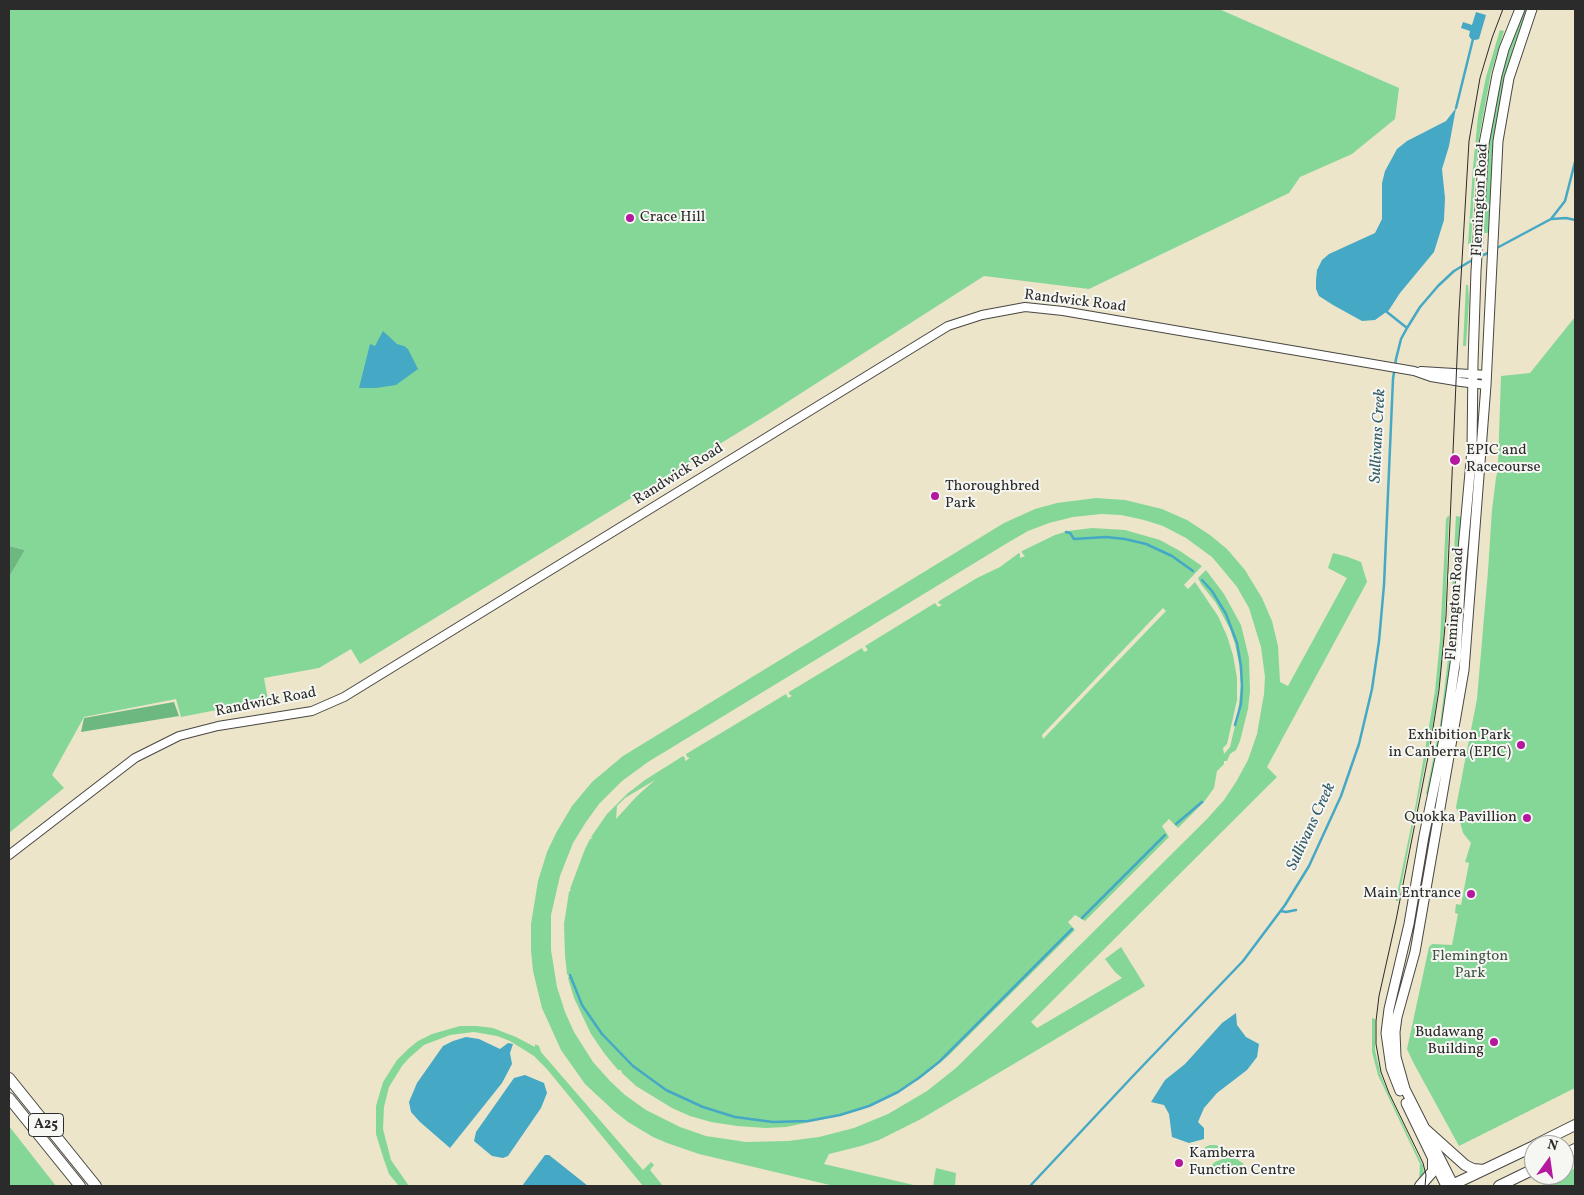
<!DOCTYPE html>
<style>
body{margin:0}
#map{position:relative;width:1584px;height:1195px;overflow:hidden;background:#ece5c9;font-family:Vollkorn,serif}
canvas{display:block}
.frame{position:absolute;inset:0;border:10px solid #2b2b2b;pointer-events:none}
.north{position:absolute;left:1524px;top:1135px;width:50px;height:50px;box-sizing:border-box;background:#f6f6f2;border:1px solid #a5a5a2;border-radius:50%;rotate:14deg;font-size:14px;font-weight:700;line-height:20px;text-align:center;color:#2b2b2b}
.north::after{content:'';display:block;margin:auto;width:18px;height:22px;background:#b5179e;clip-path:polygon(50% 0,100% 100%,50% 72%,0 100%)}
</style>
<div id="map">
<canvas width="1584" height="1195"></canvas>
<div class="frame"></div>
<div class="north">N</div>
</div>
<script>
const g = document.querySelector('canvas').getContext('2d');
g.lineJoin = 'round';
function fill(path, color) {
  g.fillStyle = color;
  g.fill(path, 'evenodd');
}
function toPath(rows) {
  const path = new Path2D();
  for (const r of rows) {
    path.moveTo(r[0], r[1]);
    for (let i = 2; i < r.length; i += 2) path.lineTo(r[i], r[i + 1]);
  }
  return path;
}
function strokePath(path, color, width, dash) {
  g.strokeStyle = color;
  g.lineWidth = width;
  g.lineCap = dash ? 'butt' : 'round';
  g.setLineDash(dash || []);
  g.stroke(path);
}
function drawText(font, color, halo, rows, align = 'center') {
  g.font = font + ' Vollkorn,serif';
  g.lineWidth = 4;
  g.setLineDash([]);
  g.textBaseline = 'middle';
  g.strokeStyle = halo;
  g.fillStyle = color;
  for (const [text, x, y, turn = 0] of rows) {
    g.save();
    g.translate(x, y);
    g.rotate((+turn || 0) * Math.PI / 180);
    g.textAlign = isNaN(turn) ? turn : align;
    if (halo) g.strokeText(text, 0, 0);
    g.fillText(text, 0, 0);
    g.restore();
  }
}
const green = toPath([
 [9,9,1219,9,1399,88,1395,119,1352,154,1300,177,1289,193,1089,289,984,276,767,415,360,664,351,649,319,668,264,678,268,700,181,717,176,699,84,717,52,775,64,788,9,833,9,577,25,550,9,546],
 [1524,9,1527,9,1512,52,1499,111,1492,166,1489,233,1483,233,1487,160,1490,132,1500,80,1513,38],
 [1500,30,1504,31,1491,73,1480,132,1475,172,1471,245,1468,245,1473,167,1478,116,1486,77],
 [1466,285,1468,285,1469,300,1466,346,1463,346],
 [1575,317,1575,1088,1459,1146,1413,1062,1407,1049,1429,947,1432,944,1452,945,1458,914,1455,913,1456,904,1461,905,1469,863,1465,862,1471,843,1463,833,1456,807,1477,699,1488,571,1492,510,1496,478,1497,473,1500,472,1498,465,1501,376,1530,373],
 [1096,498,1125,500,1162,509,1187,520,1210,535,1227,549,1245,570,1262,598,1272,621,1278,646,1280,682,1288,686,1347,578,1328,568,1333,553,1348,557,1361,562,1367,582,1267,767,1277,777,1031,1022,1037,1028,1122,978,1115,972,1105,959,1121,947,1145,986,921,1119,879,1140,861,1146,829,1154,824,1164,918,1186,834,1186,699,1154,667,1143,653,1137,628,1122,614,1111,585,1084,561,1050,542,1008,533,971,531,950,531,924,538,881,547,852,556,833,572,806,592,782,623,756,1004,523,1035,509,1057,503],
 [1101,514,1121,515,1144,520,1163,526,1186,538,1212,557,1223,570,1237,587,1249,608,1261,647,1265,677,1264,694,1257,734,1248,760,1236,782,1224,800,1207,819,956,1068,927,1091,888,1114,854,1128,819,1137,788,1141,746,1142,706,1136,680,1127,646,1110,625,1095,610,1081,593,1062,574,1032,565,1012,557,987,551,950,551,915,560,876,573,843,586,822,599,804,622,781,648,762,1009,542,1028,531,1049,523,1073,517],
 [1448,516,1449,516,1445,617,1440,679,1432,730,1398,901,1396,901,1396,899,1416,803,1435,691,1440,640,1446,519],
 [1456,516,1461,517,1450,675,1437,754,1428,794,1426,794,1440,725,1448,659],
 [1092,528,1125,530,1160,540,1180,551,1202,566,1184,585,1188,589,1195,582,1218,616,1227,636,1233,655,1237,678,1237,700,1227,744,1223,748,1224,754,1230,747,1238,713,1241,684,1239,663,1235,644,1230,629,1216,603,1201,584,1198,578,1206,570,1224,594,1241,625,1249,658,1250,691,1248,709,1240,741,1236,750,1230,754,1227,761,1224,761,1224,764,1217,771,1214,788,1204,802,1178,828,1169,819,1162,826,1169,837,1085,921,1075,915,1068,922,1075,930,947,1057,918,1080,893,1095,860,1110,834,1117,786,1127,766,1128,737,1126,711,1122,690,1116,672,1108,636,1086,622,1073,621,1070,618,1070,604,1053,591,1034,574,998,568,978,569,976,567,974,565,955,564,924,569,892,571,890,570,889,585,849,590,839,593,838,591,837,607,814,628,793,645,780,683,756,685,758,685,761,690,758,687,757,686,754,786,694,788,698,792,696,789,694,789,692,862,648,864,652,868,650,865,646,935,603,938,607,942,605,938,603,939,601,977,578,1000,567,1019,553,1020,554,1020,558,1025,556,1022,553,1022,551,1055,535,1068,531],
 [1163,608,1166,611,1043,739,1042,735],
 [655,780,637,796,616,819,617,806,625,798],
 [1372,1018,1375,1019,1375,1050,1381,1076,1390,1097,1423,1166,1424,1175,1419,1181,1420,1164,1378,1075,1372,1052],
 [460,1026,477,1026,493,1028,516,1037,535,1047,535,1044,539,1046,541,1052,643,1170,651,1162,654,1165,650,1170,663,1186,643,1186,546,1068,534,1056,510,1041,497,1036,474,1032,450,1035,424,1045,409,1058,402,1066,389,1087,384,1107,383,1129,391,1160,409,1186,399,1186,389,1174,384,1160,376,1134,376,1106,383,1082,397,1060,408,1049,418,1041,432,1034],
 [9,1126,56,1186,9,1186],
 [1210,1145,1216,1145,1223,1149,1206,1158,1203,1151,1205,1147],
 [1225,1158,1235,1158,1244,1164,1221,1175,1215,1175,1211,1169,1212,1165,1215,1162],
 [936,1168,956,1173,955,1186,933,1186],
 [1575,1168,1575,1186,1540,1186,1564,1175]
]);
const forest = toPath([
 [9,546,25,550,9,577],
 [174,702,179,716,81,732,84,718]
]);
const water = toPath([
 [1476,12,1486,15,1479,39,1475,40,1471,39,1469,36,1470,31,1461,28,1463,22,1472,25],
 [1456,108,1449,146,1442,169,1445,198,1444,220,1434,252,1400,293,1389,310,1375,320,1362,321,1333,305,1319,296,1316,289,1316,280,1317,270,1322,260,1329,254,1375,233,1382,219,1382,183,1385,171,1397,149,1407,141,1446,121],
 [383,331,397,344,404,346,408,349,418,369,396,385,376,388,359,388,370,344,375,346],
 [1236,1013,1237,1025,1246,1037,1259,1044,1257,1057,1247,1070,1217,1093,1204,1108,1198,1122,1204,1128,1204,1139,1189,1143,1172,1137,1169,1114,1164,1105,1151,1102,1165,1080,1185,1064,1222,1023],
 [466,1037,479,1039,500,1049,508,1043,513,1044,510,1053,512,1064,502,1083,450,1148,420,1122,411,1112,409,1102,417,1083,443,1046,453,1041],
 [525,1075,544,1083,547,1093,541,1108,508,1156,503,1158,492,1156,474,1141,476,1132,514,1078],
 [545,1155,549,1155,588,1186,522,1186]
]);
const stream = toPath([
 [1456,108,1473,39],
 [1552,219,1566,218,1575,220],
 [1495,249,1551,219,1565,201,1575,162],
 [1479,257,1490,252],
 [1387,312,1407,328],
 [1066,532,1070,533,1074,539,1106,537,1125,539,1146,544,1172,556,1193,571],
 [1202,580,1212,591,1226,614,1237,643,1241,666,1242,687,1241,704,1235,725],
 [1176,824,1202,802],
 [1281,911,1286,912,1296,910],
 [1082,918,1165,835],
 [570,975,582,1005,602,1034,633,1066,666,1090,703,1107,735,1117,773,1122,808,1121,840,1115,869,1106,898,1092,920,1077,939,1062,1072,929],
 [1030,1186,1133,1076,1243,961,1285,905,1309,866,1341,796,1359,744,1372,689,1379,641,1384,585,1393,379,1396,359,1401,339,1407,328,1420,307,1438,286,1454,271,1474,259]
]);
const tertiary = toPath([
 [1421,371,1487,375],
 [9,855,135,758,179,736,218,726,312,711,344,697,948,326,982,315,1025,307,1063,311,1414,371,1431,377,1461,382,1486,385]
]);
const secondary = toPath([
 [1400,1091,1391,1068,1386,1033,1389,1009,1409,924,1424,836,1445,734,1456,657,1461,572,1472,450,1473,363,1476,271,1484,144,1497,75,1504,49,1520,9],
 [1406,1103,1446,1186],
 [1454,1186,1405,1089,1396,1057,1395,1032,1397,1017,1415,952,1464,670,1486,385,1498,141,1509,78,1532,9]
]);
const trunk = toPath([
 [9,1078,96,1186],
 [9,1098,80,1186],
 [1426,1130,1465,1165,1473,1169,1484,1170],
 [1535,1145,1575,1125],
 [1564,1155,1575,1149],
 [1420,1186,1433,1171,1433,1161],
 [1450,1186,1534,1146],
 [1499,1186,1534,1169]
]);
const tram = toPath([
 [1425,1186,1426,1175,1423,1163,1389,1093,1381,1072,1376,1044,1376,1021,1379,996,1396,920,1430,747,1439,690,1446,616,1459,312,1469,141,1480,78,1492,38,1503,9]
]);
const markers = [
 [630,218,5,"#b5179e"],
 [1455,460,6,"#b5179e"],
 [935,496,5,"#b5179e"],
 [1521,745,5,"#b5179e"],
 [1527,818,5,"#b5179e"],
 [1471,894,5,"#b5179e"],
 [1494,1042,5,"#b5179e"],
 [1179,1163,5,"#b5179e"]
];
const shields = [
 [46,1125,35]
];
const shieldNames = [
 ["A25",46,1125]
];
const streetNames = [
 ["Flemington Road",1481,200,-87],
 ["Randwick Road",1075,302,7],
 ["Randwick Road",679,475,-32],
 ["Flemington Road",1456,604,-86],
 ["Randwick Road",266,703,-11]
];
const poiNames = [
 ["Crace Hill",640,218],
 ["EPIC and",1466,451],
 ["Racecourse",1466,468],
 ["Thoroughbred",945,487],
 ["Park",945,504],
 ["Exhibition Park",1511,736,"right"],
 ["in Canberra (EPIC)",1511,753,"right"],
 ["Quokka Pavillion",1517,818,"right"],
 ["Main Entrance",1461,894,"right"],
 ["Budawang",1484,1033,"right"],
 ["Building",1484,1050,"right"],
 ["Kamberra",1189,1154],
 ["Function Centre",1189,1171]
];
const parkNames = [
 ["Flemington",1470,957],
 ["Park",1470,974]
];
const waterNames = [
 ["Sullivans Creek",1379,436,-87],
 ["Sullivans Creek",1312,827,-65]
];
fill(green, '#85d798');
fill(forest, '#6cb880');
fill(water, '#45a8c5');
strokePath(stream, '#45a8c5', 2.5);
strokePath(tertiary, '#484743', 10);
strokePath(secondary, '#484743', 11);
strokePath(trunk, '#484743', 12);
strokePath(tertiary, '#fff', 8);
strokePath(secondary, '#fff', 9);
strokePath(trunk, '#fff', 10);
strokePath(tram, '#2b2b2b', 1);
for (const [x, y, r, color] of markers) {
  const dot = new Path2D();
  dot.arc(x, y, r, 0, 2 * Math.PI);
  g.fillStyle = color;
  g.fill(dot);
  strokePath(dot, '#f6f6f2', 2);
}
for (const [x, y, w] of shields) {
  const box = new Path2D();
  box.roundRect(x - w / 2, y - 11.5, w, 23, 4);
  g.fillStyle = '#f6f6f2';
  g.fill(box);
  strokePath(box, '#2b2b2b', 1);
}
drawText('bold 14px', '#2b2b2b', null, shieldNames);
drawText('15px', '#2b2b2b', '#f6f6f2', streetNames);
drawText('15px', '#2b2b2b', '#f6f6f2', poiNames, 'left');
drawText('15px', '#425646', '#f6f6f2', parkNames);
drawText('italic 16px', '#355d69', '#f6f6f2', waterNames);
</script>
